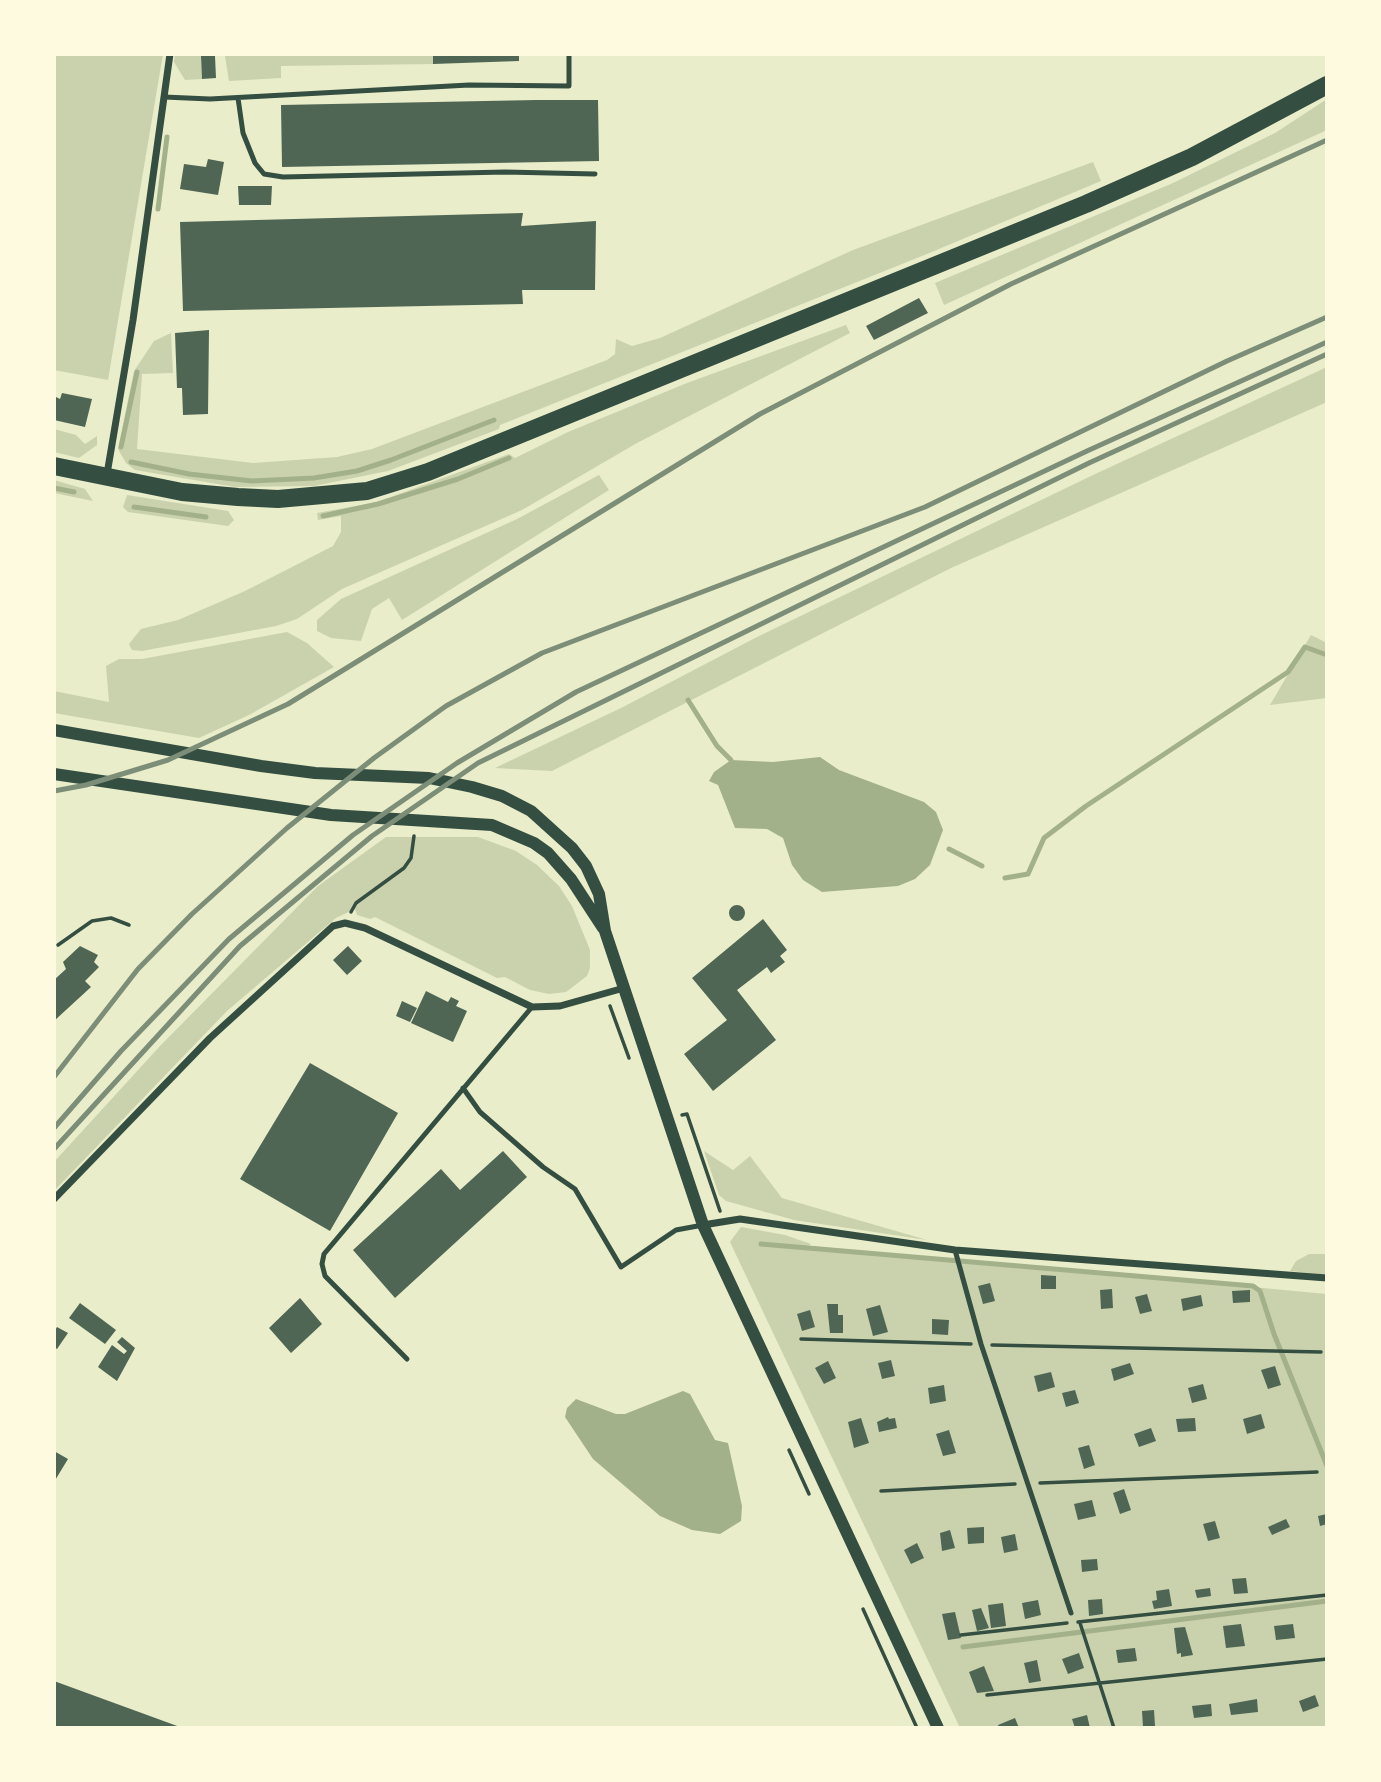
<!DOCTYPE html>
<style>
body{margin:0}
#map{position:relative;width:1381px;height:1782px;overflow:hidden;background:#e9edc9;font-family:"Golos Text",sans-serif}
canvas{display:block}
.frame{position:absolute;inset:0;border:56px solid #fefae0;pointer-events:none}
</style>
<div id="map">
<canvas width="1381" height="1782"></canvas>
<div class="frame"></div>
</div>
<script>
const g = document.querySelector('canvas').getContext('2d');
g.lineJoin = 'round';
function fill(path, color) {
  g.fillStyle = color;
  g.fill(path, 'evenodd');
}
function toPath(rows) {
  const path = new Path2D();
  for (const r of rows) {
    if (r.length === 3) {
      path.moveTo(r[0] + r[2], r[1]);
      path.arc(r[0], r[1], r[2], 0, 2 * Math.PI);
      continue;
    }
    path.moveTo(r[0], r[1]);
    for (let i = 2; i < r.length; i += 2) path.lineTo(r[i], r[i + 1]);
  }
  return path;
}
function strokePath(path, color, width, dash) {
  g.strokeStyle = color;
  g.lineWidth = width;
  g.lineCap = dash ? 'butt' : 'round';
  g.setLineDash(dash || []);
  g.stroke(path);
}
const green = toPath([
 [54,54,163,54,108,380,54,370],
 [175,54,433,54,433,64,281,66,281,78,229,81,225,56,201,56,202,79,185,80,174,62],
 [1327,99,1327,130,944,305,935,283,1173,183,1275,133],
 [1093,162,1101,181,927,254,500,425,499,429,388,471,314,486,235,487,135,470,126,463,118,449,134,371,154,341,171,333,173,373,142,374,137,449,253,463,337,457,372,449,607,360,615,354,616,339,632,346,660,338,853,250],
 [846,325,850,333,637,443,522,510,342,589,297,619,276,626,142,651,132,650,129,644,141,629,178,620,245,591,333,546,341,532,341,516,318,520,317,513,377,502,509,454,515,458,568,432,687,383],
 [1327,367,1327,402,951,568,552,771,495,768,623,707,757,637,1093,475],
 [54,429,76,435,85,444,97,436,97,445,79,458,54,452],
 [599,475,609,490,402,620,389,598,372,609,361,641,331,638,317,631,317,620,341,599,517,519],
 [54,480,85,489,93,501,54,493],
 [127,495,228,511,234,520,228,526,128,512,123,507],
 [287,632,307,643,334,667,249,715,199,738,54,713,54,691,109,702,106,666,119,659,142,659],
 [1311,635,1327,643,1327,698,1270,705],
 [386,837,478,837,516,851,537,865,559,886,572,906,590,950,590,968,587,976,566,992,549,994,530,990,505,977,497,978,375,917,370,919,357,915,355,909,336,918,227,1011,54,1191,54,1162,160,1046,318,886],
 [704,1151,733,1170,750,1156,782,1198,927,1240,794,1220,726,1201,719,1195],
 [741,1227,785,1235,811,1244,806,1248,811,1246,1327,1294,1327,1728,960,1728,730,1242],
 [1309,1254,1327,1254,1327,1275,1290,1271,1296,1261]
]);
const water = toPath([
 [820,757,839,770,924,802,936,812,943,830,930,865,915,879,898,886,822,892,803,880,792,865,783,838,767,829,735,828,718,785,709,781,714,772,731,760,773,762],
 [683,1391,690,1394,715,1440,728,1443,742,1506,741,1521,720,1534,692,1530,660,1516,593,1459,565,1417,567,1408,576,1399,616,1414,625,1414]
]);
const stream = toPath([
 [158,209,167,137],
 [121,447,137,372],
 [131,462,189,474,252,481,314,478,357,471,391,460,494,420],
 [54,488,74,492],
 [134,507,206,517],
 [323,516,378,504,458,479,509,458],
 [688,700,717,746,731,760],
 [949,849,982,866],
 [1005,878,1028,874,1044,838,1086,806,1288,672,1305,647,1327,655],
 [761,1244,1253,1286,1260,1291,1274,1334,1327,1466],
 [963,1647,1327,1601]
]);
const building = toPath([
 [433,54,519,54,519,61,433,64],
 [201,56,215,56,216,78,202,79],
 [536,100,598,100,599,161,282,167,281,105],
 [208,159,224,162,218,195,180,189,184,164,206,167],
 [238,186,272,186,271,205,239,205],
 [523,213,521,226,596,221,595,290,522,290,523,304,183,311,180,222],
 [919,298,928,313,874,340,866,326],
 [209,330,208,414,183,415,182,388,177,388,175,333],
 [62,393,92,399,85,427,54,420,54,396,60,399],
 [737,913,8],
 [763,919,787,950,780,956,785,962,771,973,767,967,737,990,776,1040,713,1091,684,1054,727,1020,692,978],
 [80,946,98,955,94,962,99,967,85,981,91,987,54,1021,54,980,66,969,63,962],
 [348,946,362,961,347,975,333,960],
 [426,991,448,1002,451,997,459,1001,456,1006,467,1011,453,1042,411,1023],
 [402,1001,417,1008,410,1022,396,1016],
 [310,1063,398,1113,330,1231,240,1179],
 [503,1151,527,1177,395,1298,353,1250,441,1169,460,1190],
 [1041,1275,1056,1276,1056,1289,1041,1289],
 [990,1283,995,1301,983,1304,978,1286],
 [1112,1289,1113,1308,1101,1309,1100,1290],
 [1250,1290,1250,1302,1233,1303,1232,1291],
 [1147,1294,1152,1311,1140,1314,1135,1297],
 [1201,1295,1203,1306,1183,1311,1181,1299],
 [300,1298,322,1324,291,1353,269,1328],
 [80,1303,116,1330,105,1344,69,1318],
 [827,1304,838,1304,838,1315,843,1315,843,1333,830,1333],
 [880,1305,888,1332,873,1336,866,1309],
 [810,1310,815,1327,802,1331,797,1314],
 [932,1319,949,1320,948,1335,932,1334],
 [57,1327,68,1333,57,1349,54,1347,54,1332],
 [122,1337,135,1348,117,1381,98,1367,112,1345,124,1354,127,1351,117,1342],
 [891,1360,895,1376,882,1379,878,1363],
 [828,1361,836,1378,824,1384,815,1368],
 [1130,1363,1134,1374,1114,1381,1111,1369],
 [1275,1366,1281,1385,1268,1389,1261,1370],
 [1051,1372,1055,1387,1038,1392,1034,1376],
 [1203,1384,1207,1399,1192,1403,1188,1388],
 [944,1385,946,1401,930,1404,928,1388],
 [1075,1390,1079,1403,1066,1407,1062,1393],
 [1261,1414,1265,1428,1247,1434,1243,1419],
 [888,1417,889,1419,895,1418,897,1428,879,1432,877,1422],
 [861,1418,869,1443,854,1448,848,1422],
 [1195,1418,1196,1431,1178,1432,1176,1419],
 [1151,1428,1156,1441,1139,1447,1134,1434],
 [949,1430,956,1453,943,1456,936,1434],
 [1089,1445,1095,1465,1084,1469,1078,1448],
 [54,1451,68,1459,54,1482],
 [1124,1489,1131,1510,1120,1514,1113,1493],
 [1092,1500,1096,1516,1078,1520,1074,1504],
 [1327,1514,1327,1524,1320,1526,1318,1516],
 [1286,1519,1290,1527,1272,1535,1268,1527],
 [1215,1521,1220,1538,1208,1541,1203,1524],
 [984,1527,984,1543,968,1544,967,1528],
 [950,1530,955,1548,942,1551,940,1533],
 [1015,1534,1018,1550,1004,1553,1001,1537],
 [917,1543,924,1558,911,1564,904,1550],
 [1097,1559,1098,1570,1082,1572,1081,1560],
 [1246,1578,1248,1593,1234,1594,1232,1579],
 [1210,1588,1211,1596,1197,1598,1195,1590],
 [1169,1589,1172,1606,1154,1609,1152,1601,1157,1600,1156,1591],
 [1102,1599,1103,1614,1089,1616,1088,1600],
 [1038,1600,1041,1615,1025,1619,1022,1603],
 [1003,1603,1006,1626,991,1628,988,1605],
 [981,1608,989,1628,977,1631,972,1610],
 [955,1612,961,1638,948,1640,942,1614],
 [1241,1624,1245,1646,1226,1648,1223,1626],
 [1293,1624,1295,1638,1276,1640,1274,1626],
 [1185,1627,1193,1655,1181,1657,1181,1653,1177,1654,1174,1628],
 [1135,1648,1137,1661,1118,1663,1116,1650],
 [1079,1653,1084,1668,1068,1674,1062,1659],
 [1037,1660,1041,1681,1029,1683,1024,1663],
 [984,1666,994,1691,977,1693,969,1672],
 [54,1681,180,1727,180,1728,54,1728],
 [1315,1695,1319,1706,1303,1712,1299,1701],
 [1257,1699,1258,1712,1231,1715,1229,1704],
 [1211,1704,1212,1716,1194,1718,1192,1706],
 [1154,1710,1155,1726,1143,1727,1142,1711],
 [1087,1715,1090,1728,1075,1728,1072,1719],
 [1015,1718,1019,1728,999,1728,998,1725]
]);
const path = toPath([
 [351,912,356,903,404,868,411,858,414,836],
 [58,945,92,921,111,918,129,925],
 [610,1006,629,1058],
 [682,1115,687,1114,720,1211],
 [801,1339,971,1344],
 [992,1345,1321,1352],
 [789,1450,809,1494],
 [1040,1483,1317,1472],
 [881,1491,1015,1484],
 [863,1609,917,1728],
 [1078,1622,1327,1595],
 [1080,1623,1114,1728],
 [961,1635,1067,1623],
 [987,1695,1327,1659]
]);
const service = toPath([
 [164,97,210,99,469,85,569,86,569,54],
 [238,98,243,133,255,163,264,174,283,177,505,172,595,174],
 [463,1088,480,1112,543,1167,575,1189,621,1267,676,1230,703,1225],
 [955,1250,981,1344,1071,1613],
 [407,1359,325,1276,322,1264,324,1254,532,1007]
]);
const minor = toPath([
 [107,474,133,320,170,54],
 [54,1199,210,1038,333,926,345,923,365,928,532,1007,560,1006,624,988],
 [703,1225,740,1219,955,1250,1327,1278]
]);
const tertiary = toPath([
 [54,730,261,766,315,773,429,778,472,787,502,796,531,811,572,848,586,866,599,894,605,931,703,1225,938,1728],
 [54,774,331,815,492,825,534,843,548,853,571,879,603,928]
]);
const primary = toPath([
 [54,466,182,492,238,497,278,499,367,491,428,472,1086,204,1192,157,1327,85]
]);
const rail = toPath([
 [54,791,86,785,168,760,288,704,760,414,1011,284,1327,140],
 [54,1077,138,969,192,914,287,828,374,758,446,706,542,653,925,507,1227,361,1327,317],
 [54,1128,121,1051,229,939,353,835,457,763,576,692,1087,451,1327,342],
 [54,1149,240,946,372,836,478,763,1089,463,1327,354]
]);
fill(green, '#cad2ad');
fill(water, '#a3b18a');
strokePath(stream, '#a3b18a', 5);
fill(building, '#4f6655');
strokePath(path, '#344e41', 3.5);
strokePath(service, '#344e41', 5);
strokePath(minor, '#344e41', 7);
strokePath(tertiary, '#344e41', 12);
strokePath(primary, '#344e41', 18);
strokePath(rail, '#7c8e77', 5);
</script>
